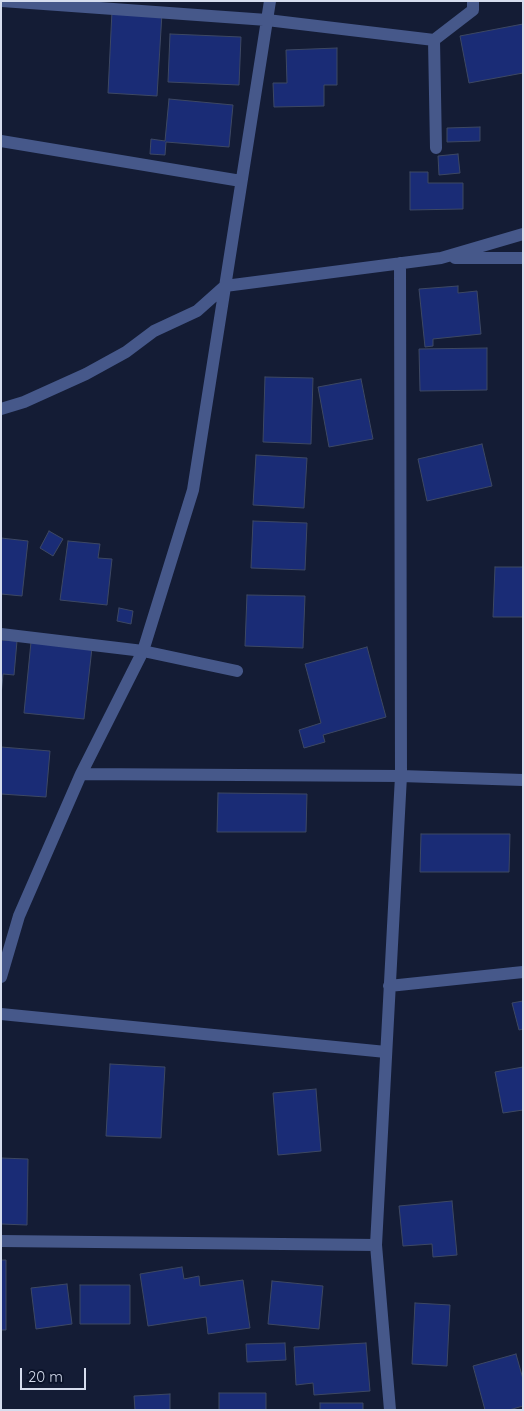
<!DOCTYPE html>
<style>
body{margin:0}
#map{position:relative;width:524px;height:1411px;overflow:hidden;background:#141c35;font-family:Quicksand,sans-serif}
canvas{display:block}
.frame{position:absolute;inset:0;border:2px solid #d6ddee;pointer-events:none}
.scale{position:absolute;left:20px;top:1368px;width:66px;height:22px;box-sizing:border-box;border:2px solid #d6ddee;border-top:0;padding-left:6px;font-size:15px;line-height:18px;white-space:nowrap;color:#d6ddee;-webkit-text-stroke:4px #0b132a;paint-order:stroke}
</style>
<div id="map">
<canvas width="524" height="1411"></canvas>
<div class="frame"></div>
<div class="scale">20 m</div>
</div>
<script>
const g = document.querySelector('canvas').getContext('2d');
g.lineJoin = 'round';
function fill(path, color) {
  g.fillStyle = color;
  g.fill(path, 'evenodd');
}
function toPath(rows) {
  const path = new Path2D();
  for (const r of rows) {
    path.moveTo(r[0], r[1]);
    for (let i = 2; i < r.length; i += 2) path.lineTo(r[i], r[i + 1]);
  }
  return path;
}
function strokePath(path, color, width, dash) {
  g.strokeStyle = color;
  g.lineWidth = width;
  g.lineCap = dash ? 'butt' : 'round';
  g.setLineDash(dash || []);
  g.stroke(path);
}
const building = toPath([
 [112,11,162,13,157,96,108,93,112,11],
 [523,24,523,73,469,83,460,36,523,24],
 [170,34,241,37,239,85,168,82,170,34],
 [337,48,337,85,324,85,324,106,274,107,273,83,287,83,286,50,337,48],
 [169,99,233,105,229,147,166,142,165,155,150,154,151,139,165,141,169,99],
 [480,127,480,141,447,142,447,128,480,127],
 [458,154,460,173,439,175,438,156,458,154],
 [410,172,428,172,428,183,463,183,463,209,410,210,410,172],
 [458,286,458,293,477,291,481,334,433,339,433,346,425,347,419,289,458,286],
 [487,348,487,390,420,391,419,349,487,348],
 [265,377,313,378,311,444,263,442,265,377],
 [361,379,373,439,329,447,318,387,361,379],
 [482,444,492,486,427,501,418,459,482,444],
 [256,455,307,458,304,508,253,505,256,455],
 [253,521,307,523,305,570,251,568,253,521],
 [49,531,63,539,53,556,40,548,49,531],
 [1,538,28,541,22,596,1,594,1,538],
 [68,541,100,544,98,558,112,559,107,605,60,600,68,541],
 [495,567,523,567,523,617,493,617,495,567],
 [247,595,305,596,303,648,245,646,247,595],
 [119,608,133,611,131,624,117,621,119,608],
 [1,640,17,641,14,675,3,674,1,696,1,640],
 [31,642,92,648,84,719,24,713,31,642],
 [367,647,386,717,323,735,325,742,304,748,299,730,321,723,305,664,367,647],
 [1,747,50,751,46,797,1,794,1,747],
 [218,793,307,794,306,832,217,832,218,793],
 [421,834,510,834,509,872,420,872,421,834],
 [523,1001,523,1029,519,1030,512,1003,523,1001],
 [110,1064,165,1067,161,1138,106,1136,110,1064],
 [523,1067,523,1110,503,1113,495,1072,523,1067],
 [316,1089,321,1151,278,1155,273,1093,316,1089],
 [1,1158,28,1159,27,1225,1,1224,1,1158],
 [452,1201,457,1255,433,1257,432,1244,403,1246,399,1206,452,1201],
 [1,1260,6,1260,6,1330,1,1330,1,1260],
 [182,1267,184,1279,199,1276,200,1286,243,1280,250,1328,208,1334,206,1317,148,1326,140,1274,182,1267],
 [272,1281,323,1286,319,1329,268,1324,272,1281],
 [67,1284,72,1324,36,1329,31,1288,67,1284],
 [80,1285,130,1285,130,1324,80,1324,80,1285],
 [415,1303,450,1305,447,1366,412,1364,415,1303],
 [285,1343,286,1360,247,1362,246,1344,285,1343],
 [366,1343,370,1391,314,1395,313,1383,296,1385,294,1347,366,1343],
 [516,1354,523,1379,523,1406,509,1410,485,1410,473,1366,516,1354],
 [219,1393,266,1393,266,1410,219,1410,219,1393],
 [170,1394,170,1410,135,1410,134,1396,170,1394],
 [320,1403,363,1403,363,1410,320,1410,320,1403]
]);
const minor = toPath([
 [2,1,267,20,434,40,473,10,473,1],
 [434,40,436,148],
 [1,141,241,181],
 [455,258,523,258],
 [1,409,24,402,86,374,126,352,154,331,197,311,225,286,441,258,523,234],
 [1,634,143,651,237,671],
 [81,774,401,776,523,780],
 [1,977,19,916,81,774,143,651,193,490,270,1],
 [389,986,523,972],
 [1,1014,386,1052],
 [1,1241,376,1245],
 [390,1410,376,1245,401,776,400,263]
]);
fill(building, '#1a2c76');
strokePath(building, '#3d4863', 1);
strokePath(minor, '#46588a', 12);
</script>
